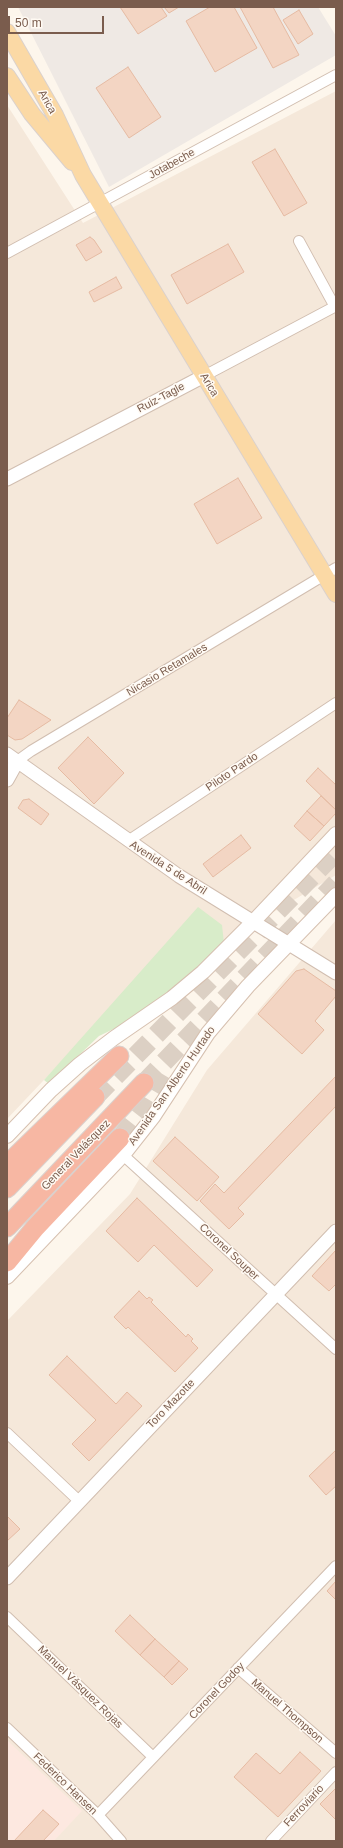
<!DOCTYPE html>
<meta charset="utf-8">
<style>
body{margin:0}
#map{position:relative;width:343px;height:1848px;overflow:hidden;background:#fdf6ec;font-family:Arial,sans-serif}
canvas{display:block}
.frame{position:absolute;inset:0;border:8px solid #7a5c4d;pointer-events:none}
.scale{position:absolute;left:8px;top:16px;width:96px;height:18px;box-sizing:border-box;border:2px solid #7a5c4d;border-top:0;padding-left:5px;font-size:12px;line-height:14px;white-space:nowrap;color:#7a5c4d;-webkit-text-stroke:3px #fffaf3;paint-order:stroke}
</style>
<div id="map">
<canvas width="343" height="1848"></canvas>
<div class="frame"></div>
<div class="scale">50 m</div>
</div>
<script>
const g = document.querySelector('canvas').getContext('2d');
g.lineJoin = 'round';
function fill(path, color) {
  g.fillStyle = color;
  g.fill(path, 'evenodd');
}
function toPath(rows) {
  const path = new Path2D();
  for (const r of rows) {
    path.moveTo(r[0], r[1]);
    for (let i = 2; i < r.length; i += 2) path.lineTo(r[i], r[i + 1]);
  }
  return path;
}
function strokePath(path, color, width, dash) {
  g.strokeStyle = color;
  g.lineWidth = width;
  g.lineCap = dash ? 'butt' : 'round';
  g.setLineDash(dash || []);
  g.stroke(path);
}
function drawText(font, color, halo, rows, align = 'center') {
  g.font = font + ' Arial,sans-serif';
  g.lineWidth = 3;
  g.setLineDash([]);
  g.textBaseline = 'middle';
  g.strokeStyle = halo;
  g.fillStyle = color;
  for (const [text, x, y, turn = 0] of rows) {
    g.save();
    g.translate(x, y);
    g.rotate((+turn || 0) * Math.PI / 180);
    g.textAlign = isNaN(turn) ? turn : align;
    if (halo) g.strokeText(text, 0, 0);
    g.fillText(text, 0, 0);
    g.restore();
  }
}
const residential = toPath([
 [336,91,336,875,113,1007,7,1119,7,105,83,223],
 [336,920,336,1841,7,1841,7,1321,130,1194,207,1070]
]);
const commercial = toPath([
 [7,1740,82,1811,54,1841,7,1841]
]);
const industrial = toPath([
 [18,7,318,7,336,36,336,55,109,187]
]);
const green = toPath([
 [198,907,222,925,224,943,202,967,172,990,124,1024,99,1036,49,1084,44,1080]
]);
const building = toPath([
 [120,7,161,7,167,16,138,34,120,7],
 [164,7,179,7,169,13,164,7],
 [210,7,234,7,257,48,215,72,186,21,210,7],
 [240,7,273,7,299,55,273,68,240,7],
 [299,10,313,34,298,44,283,20,299,10],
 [128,67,161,117,129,138,96,88,128,67],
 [275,149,307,203,284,216,252,162,275,149],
 [90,237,94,240,102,252,86,261,76,245,90,237],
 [228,244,244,272,187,304,171,275,228,244],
 [116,277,122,288,94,302,89,292,116,277],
 [238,478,262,518,217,544,194,504,238,478],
 [19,700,51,720,22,739,15,740,7,735,7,718,19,700],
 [88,737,124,773,94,804,58,768,88,737],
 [318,768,336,785,336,810,306,781,318,768],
 [321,796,336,810,336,813,324,826,307,811,321,796],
 [29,799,49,814,41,825,18,808,23,800,29,799],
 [307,811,324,826,310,841,294,826,307,811],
 [241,835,251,848,213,877,203,864,241,835],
 [304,969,336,991,336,996,315,1021,324,1030,302,1054,258,1014,296,971,304,969],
 [336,1076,336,1106,238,1208,244,1214,229,1229,200,1201,215,1184,224,1193,336,1076],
 [175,1137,219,1177,197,1201,153,1161,175,1137],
 [137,1198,213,1270,197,1287,154,1245,138,1262,106,1231,137,1198],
 [336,1250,336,1284,329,1291,312,1276,336,1250],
 [139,1291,147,1299,149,1297,153,1300,151,1302,186,1337,188,1334,193,1339,191,1341,198,1348,175,1372,128,1327,126,1329,114,1317,139,1291],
 [67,1356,116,1404,127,1392,142,1406,89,1461,72,1444,96,1420,49,1375,67,1356],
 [336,1450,336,1486,326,1495,309,1476,336,1450],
 [7,1516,20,1529,7,1541,7,1516],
 [336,1581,336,1600,327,1591,336,1581],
 [130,1615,155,1639,140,1655,115,1631,130,1615],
 [155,1639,179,1661,164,1677,140,1655,155,1639],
 [179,1661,188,1669,172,1685,164,1677,179,1661],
 [300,1752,321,1771,278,1817,234,1777,256,1753,280,1774,300,1752],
 [336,1788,336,1820,320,1804,336,1788],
 [43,1810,59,1824,43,1841,14,1841,43,1810]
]);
const motorwayTunnel = toPath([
 [144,1083,336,883],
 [95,1097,336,852],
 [120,1138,142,1110,165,1071]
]);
const minor = toPath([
 [299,241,335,307],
 [7,253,336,75],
 [204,376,336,306],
 [13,764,31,751,336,568],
 [128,841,336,703],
 [123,1155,336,1349],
 [7,1433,79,1501],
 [7,1617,153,1757],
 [238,1668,336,1753],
 [7,1728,98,1815,121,1841],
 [98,1815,336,1566],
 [271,1841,336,1772]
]);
const tertiary = toPath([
 [7,479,204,376],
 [7,754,179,876,336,973],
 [7,780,17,762],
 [7,1578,336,1231]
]);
const secondary = toPath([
 [7,1136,51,1090,80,1064,114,1038,172,998,203,972,253,922,336,834],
 [7,1277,123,1155,153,1117,208,1033,248,986,336,895]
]);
const primary = toPath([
 [7,32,55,115,83,175,336,594],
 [7,76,32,114,72,162]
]);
const motorway = toPath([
 [7,1165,119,1056],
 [7,1188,95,1097],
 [7,1227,144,1083],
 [7,1262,35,1228,120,1138]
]);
const streetNames = [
 ["Arica",47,102,61],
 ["Jotabeche",172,164,-29],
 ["Arica",209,385,59],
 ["Ruiz-Tagle",161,398,-28],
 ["Nicasio Retamales",167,670,-31],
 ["Piloto Pardo",232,772,-34],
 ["Avenida 5 de Abril",168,868,33],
 ["Avenida San Alberto Hurtado",172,1086,-55],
 ["General Velásquez",76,1155,-46],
 ["Coronel Souper",229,1252,43],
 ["Toro Mazotte",171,1404,-46],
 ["Manuel Vásquez Rojas",80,1687,44],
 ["Coronel Godoy",217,1691,-46],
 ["Manuel Thompson",287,1711,41],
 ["Federico Hansen",65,1784,44],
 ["Ferroviario",304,1806,-47]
];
fill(residential, '#f5e8da');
fill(commercial, '#fde8e0');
fill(industrial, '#efe9e4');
fill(green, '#d8ecc9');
fill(building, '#f3d5c3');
strokePath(building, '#e6bba3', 1);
strokePath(motorwayTunnel, '#dcd0c4', 19, [19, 10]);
strokePath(minor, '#d1beb0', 12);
strokePath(tertiary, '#d1beb0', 15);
strokePath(secondary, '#d6c0b0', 16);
strokePath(primary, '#dad1cd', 18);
strokePath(motorway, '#dad1cd', 21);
strokePath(minor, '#fff', 10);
strokePath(tertiary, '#fff', 13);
strokePath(secondary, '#fff', 14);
strokePath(primary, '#fbd9a5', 16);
strokePath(motorway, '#f7b7a3', 19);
drawText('11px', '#7a5c4d', '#fffaf3', streetNames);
</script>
